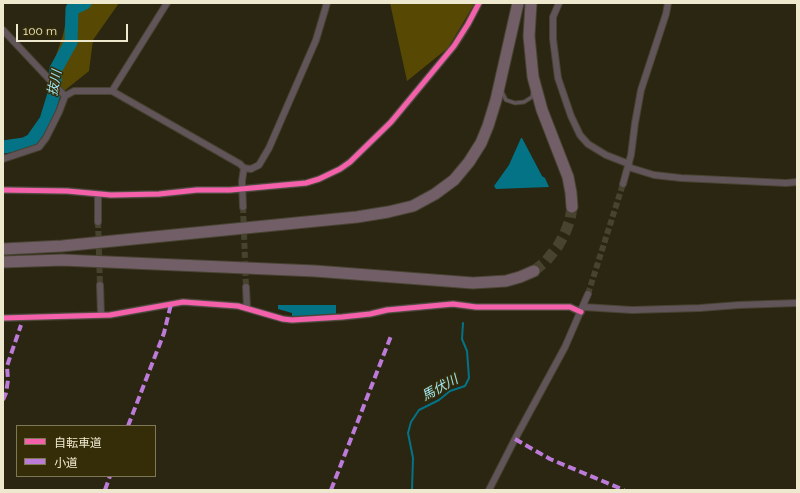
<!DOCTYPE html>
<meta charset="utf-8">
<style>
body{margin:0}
#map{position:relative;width:800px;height:493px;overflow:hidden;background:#2a2612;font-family:Raleway,"Noto Sans JP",sans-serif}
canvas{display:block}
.frame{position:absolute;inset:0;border:4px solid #eee8cf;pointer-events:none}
.legend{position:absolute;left:16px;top:425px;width:140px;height:52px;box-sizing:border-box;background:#352d07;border:1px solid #7f7857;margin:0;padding:5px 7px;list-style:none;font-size:12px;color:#eee8cf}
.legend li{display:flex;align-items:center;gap:8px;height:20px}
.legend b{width:20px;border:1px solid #7f7857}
.scale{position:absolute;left:16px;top:24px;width:112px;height:18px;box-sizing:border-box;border:2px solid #eee8cf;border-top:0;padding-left:5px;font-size:12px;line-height:14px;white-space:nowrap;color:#eee8cf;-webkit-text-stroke:3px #352d07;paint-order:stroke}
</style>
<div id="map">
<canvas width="800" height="493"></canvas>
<div class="frame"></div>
<ul class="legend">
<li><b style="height:5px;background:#f560ab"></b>自転車道</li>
<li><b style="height:5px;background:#bd7bd9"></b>小道</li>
</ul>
<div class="scale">100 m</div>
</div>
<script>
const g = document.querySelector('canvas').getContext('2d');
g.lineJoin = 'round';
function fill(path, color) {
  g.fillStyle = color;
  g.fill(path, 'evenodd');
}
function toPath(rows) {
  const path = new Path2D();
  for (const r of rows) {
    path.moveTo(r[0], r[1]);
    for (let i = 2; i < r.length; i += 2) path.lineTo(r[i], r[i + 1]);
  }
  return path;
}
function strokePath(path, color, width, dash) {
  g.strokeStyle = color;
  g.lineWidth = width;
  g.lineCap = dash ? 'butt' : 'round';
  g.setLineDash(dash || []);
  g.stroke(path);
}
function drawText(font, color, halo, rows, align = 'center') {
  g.font = font + ' Raleway,"Noto Sans JP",sans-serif';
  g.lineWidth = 3;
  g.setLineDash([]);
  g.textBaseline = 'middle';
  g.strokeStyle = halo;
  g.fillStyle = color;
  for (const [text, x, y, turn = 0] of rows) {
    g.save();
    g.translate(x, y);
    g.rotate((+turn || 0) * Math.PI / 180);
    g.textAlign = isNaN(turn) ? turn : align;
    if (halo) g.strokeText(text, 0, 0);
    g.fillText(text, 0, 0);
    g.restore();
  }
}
const green = toPath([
 [70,3,119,3,93,40,89,71,64,91,51,70,63,35],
 [390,3,475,3,448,48,407,81]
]);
const water = toPath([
 [521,138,522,138,542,176,545,178,549,187,496,189,494,186,509,165],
 [278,305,336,305,336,314,292,317,292,313,278,309]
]);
const stream = toPath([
 [412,490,413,458,408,433,411,422,419,410,439,400,450,391,465,386,469,378,467,351,462,339,463,323]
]);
const river = toPath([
 [3,147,24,144,32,140,46,120,54,94,56,69,71,42,72,9,85,3]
]);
const minorTunnel = toPath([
 [243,207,246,287],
 [98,222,100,285],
 [588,294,623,184]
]);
const motorwayTunnel = toPath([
 [534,271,546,261,558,246,565,233,570,220,572,207]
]);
const service = toPath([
 [502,92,506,100,515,103,524,102,532,97,533,92]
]);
const minor = toPath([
 [559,3,553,17,553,39,558,78,571,116,580,135,588,144,606,155,629,164],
 [3,30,65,96,74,91,112,91,240,164,244,168,251,169,259,165,269,148,316,40,327,3],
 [112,91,167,3],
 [3,159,39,147,46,138,59,112,65,96],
 [628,167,654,175,681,178,786,183,797,182],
 [623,184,631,155,635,123,641,90,666,14,668,3],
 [3,190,67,191,111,195,159,194,197,190,230,190,306,183,319,179,340,169,350,162,391,122,454,46,468,24,479,3],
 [98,194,98,222],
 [243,207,242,181,244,168],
 [100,285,101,315],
 [246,287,247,308],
 [583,307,632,310,700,308,739,305,797,303],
 [3,318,110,315,183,302,238,306,283,319,292,320,342,317,370,314,387,310,453,304,476,307,570,307,581,312],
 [489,490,515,439,565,347,588,294]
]);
const motorway = toPath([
 [531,3,529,36,533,77,542,110,568,177,571,193,572,207],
 [3,249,62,246,357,217,388,212,413,206,435,194,454,180,469,162,481,143,488,126,496,100,518,3],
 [3,262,62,260,315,271,473,283,506,281,520,277,534,271]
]);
const quiet = toPath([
 [3,400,6,393,8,380,7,366,21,325],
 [128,426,164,333,171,304],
 [515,439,550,459,624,490],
 [105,490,110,476],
 [331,490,391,336]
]);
const cycleway = toPath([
 [3,190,67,191,111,195,159,194,197,190,230,190,306,183,319,179,340,169,350,162,391,122,454,46,468,24,479,3],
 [3,318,110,315,183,302,238,306,283,319,292,320,342,317,370,314,387,310,453,304,476,307,570,307,581,312]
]);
const waterNames = [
 ["抜川",55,83,-79],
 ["馬伏川",440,388,-29]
];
fill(green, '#574903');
fill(water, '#047386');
strokePath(stream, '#047386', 2);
strokePath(river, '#047386', 13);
strokePath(minorTunnel, '#47432e', 6, [6, 3]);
strokePath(motorwayTunnel, '#47432e', 11, [11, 5.5]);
strokePath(service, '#484332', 5);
strokePath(minor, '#484332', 8);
strokePath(motorway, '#484332', 13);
strokePath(service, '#61555a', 3);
strokePath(minor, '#61555a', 6);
strokePath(motorway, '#715e66', 11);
strokePath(quiet, '#bd7bd9', 4, [8, 4]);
strokePath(cycleway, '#f560ab', 5);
drawText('italic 13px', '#9ee5f8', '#352d07', waterNames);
</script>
